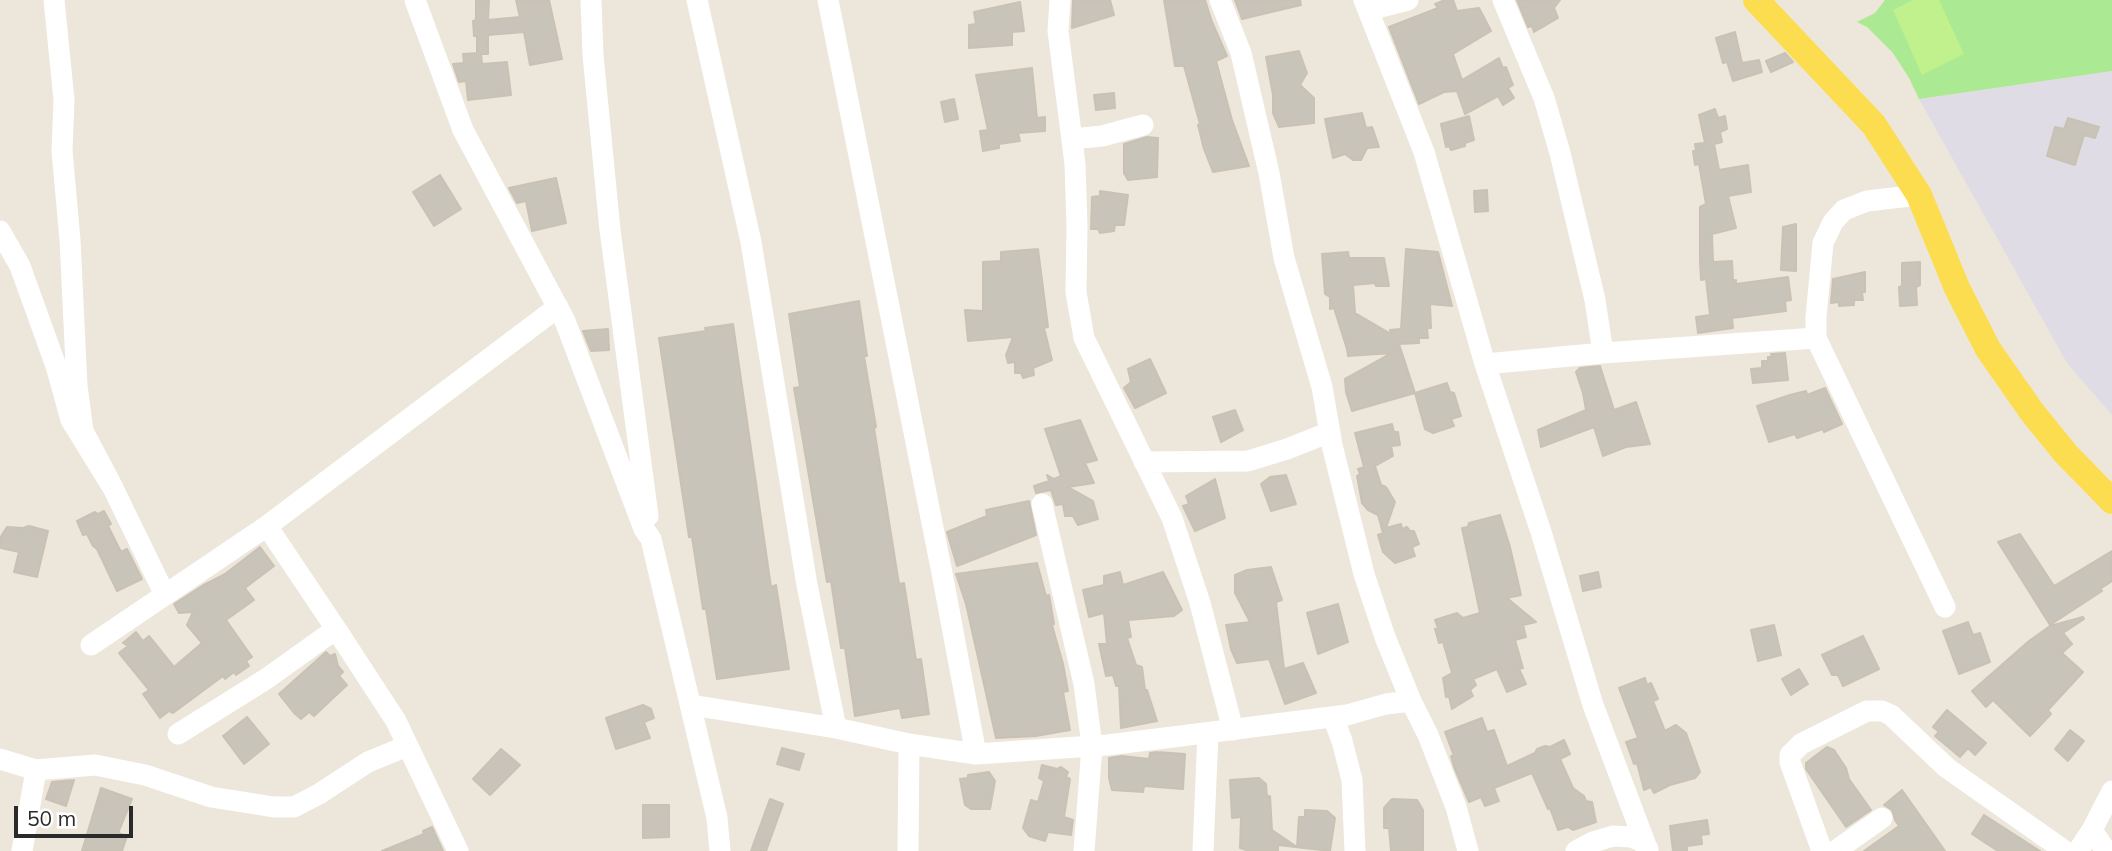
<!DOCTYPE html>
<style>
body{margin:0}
#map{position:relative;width:2112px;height:851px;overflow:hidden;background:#ede6da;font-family:Mulish,sans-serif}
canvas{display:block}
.scale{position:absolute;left:14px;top:806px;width:119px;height:32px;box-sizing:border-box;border:4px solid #2a2a2a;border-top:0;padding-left:9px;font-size:21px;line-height:24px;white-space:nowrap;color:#2a2a2a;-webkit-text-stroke:5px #fff;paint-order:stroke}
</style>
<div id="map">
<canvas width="2112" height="851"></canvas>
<div class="scale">50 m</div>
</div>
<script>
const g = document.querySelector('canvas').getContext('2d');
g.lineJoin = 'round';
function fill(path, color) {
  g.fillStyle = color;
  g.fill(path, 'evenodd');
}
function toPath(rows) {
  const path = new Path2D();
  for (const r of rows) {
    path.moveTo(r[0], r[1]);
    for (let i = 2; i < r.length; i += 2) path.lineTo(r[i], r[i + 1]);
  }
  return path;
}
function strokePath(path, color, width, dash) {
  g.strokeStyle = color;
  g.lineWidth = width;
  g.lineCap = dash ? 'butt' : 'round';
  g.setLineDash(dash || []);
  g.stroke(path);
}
const industrial = toPath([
 [2112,71,2112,415,2067,363,1919,99]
]);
const green = toPath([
 [1885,0,2112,0,2112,71,1919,99,1909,78,1893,53,1867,27,1857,22,1875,13]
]);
const pitch = toPath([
 [1913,0,1939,0,1964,54,1922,75,1893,10]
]);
const building = toPath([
 [476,0,489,0,488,20,520,17,516,0,549,0,562,59,530,65,524,32,488,35,488,54,481,54,482,64,507,62,511,95,468,100,466,81,459,82,453,64,464,63,463,54,477,53,477,36,474,36,473,21,476,20,476,0],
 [1073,0,1110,0,1114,15,1072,28,1073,0],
 [1164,0,1205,0,1212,22,1227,56,1216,61,1232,120,1249,166,1213,172,1204,149,1198,125,1200,124,1184,66,1175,66,1164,0],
 [1235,0,1300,0,1301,5,1242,19,1235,0],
 [1445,0,1453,0,1457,11,1479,8,1491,31,1453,54,1462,80,1499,58,1503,68,1506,67,1513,85,1508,88,1514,98,1503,105,1498,96,1465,114,1457,91,1444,92,1419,104,1389,27,1438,8,1435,4,1445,0],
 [1517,0,1560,0,1554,8,1558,18,1534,32,1532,26,1528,27,1517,0],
 [1020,2,1024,31,1012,32,1012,45,969,48,969,25,976,24,974,12,1020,2],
 [1735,32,1742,63,1759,60,1762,72,1733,81,1727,62,1723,63,1716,38,1735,32],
 [1299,51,1307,73,1300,85,1314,98,1314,123,1279,127,1273,113,1273,95,1266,57,1299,51],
 [1785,53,1793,62,1771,72,1766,61,1785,53],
 [1032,68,1037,118,1045,117,1045,131,1018,133,1020,141,999,144,999,148,983,151,980,131,988,130,976,75,1032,68],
 [1114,93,1115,108,1096,110,1094,95,1114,93],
 [954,99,958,119,945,122,941,102,954,99],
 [1715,109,1718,118,1725,116,1727,129,1720,132,1722,142,1714,144,1719,170,1748,165,1751,192,1728,196,1736,228,1712,234,1713,262,1732,261,1733,281,1736,280,1736,284,1788,277,1791,300,1785,301,1786,311,1732,318,1733,328,1698,333,1696,317,1710,315,1706,279,1701,280,1700,260,1700,207,1706,204,1699,164,1695,165,1693,151,1696,151,1695,144,1705,143,1699,115,1715,109],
 [1362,113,1366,128,1372,127,1379,147,1367,148,1361,160,1353,160,1345,154,1333,158,1325,119,1362,113],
 [1469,116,1474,140,1465,143,1465,146,1451,150,1449,146,1446,147,1441,124,1469,116],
 [2068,118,2099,127,2095,138,2084,135,2075,165,2047,156,2055,127,2064,129,2068,118],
 [1147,137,1158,138,1157,177,1128,180,1124,173,1124,144,1147,137],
 [440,175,461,209,434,226,413,192,440,175],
 [556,178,566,223,532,231,526,201,517,203,509,188,556,178],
 [1487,190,1488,211,1475,212,1474,191,1487,190],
 [1100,191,1128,195,1124,225,1115,225,1114,231,1100,233,1098,229,1091,229,1092,197,1100,196,1100,191],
 [1796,224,1796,271,1781,270,1783,227,1796,224],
 [1038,249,1048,327,1044,328,1052,360,1033,368,1034,375,1023,378,1021,373,1015,373,1015,362,1008,363,1006,355,1013,337,968,341,965,310,983,311,983,262,1001,261,1001,252,1038,249],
 [1406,249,1438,252,1452,306,1430,304,1431,328,1427,328,1428,338,1419,338,1419,343,1399,344,1415,393,1352,411,1346,392,1345,379,1392,353,1348,356,1347,349,1334,308,1330,309,1330,297,1325,294,1322,254,1348,252,1349,258,1384,258,1389,286,1376,286,1375,283,1353,285,1355,313,1391,334,1390,330,1401,329,1406,249],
 [1920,262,1920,285,1916,287,1917,305,1900,306,1899,287,1902,286,1902,263,1920,262],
 [1865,272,1865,292,1862,292,1863,300,1854,300,1854,305,1839,306,1839,302,1831,303,1833,279,1865,272],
 [859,301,867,356,864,356,876,427,874,428,899,584,904,583,916,660,921,659,929,714,902,718,900,708,855,716,845,648,841,648,831,581,827,582,794,388,800,387,789,314,859,301],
 [733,324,771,587,776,585,789,669,717,679,706,609,703,609,692,537,689,537,659,338,706,331,705,328,733,324],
 [608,329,609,350,591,351,583,331,608,329],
 [1785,353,1788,380,1753,383,1751,369,1762,368,1762,361,1768,361,1768,357,1772,357,1771,354,1785,353],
 [1150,359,1166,393,1135,408,1124,388,1131,382,1128,369,1150,359],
 [1600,366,1614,410,1636,402,1650,444,1626,447,1603,456,1594,427,1541,447,1538,430,1586,410,1583,393,1576,372,1580,368,1600,366],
 [1447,383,1450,392,1454,393,1461,416,1451,419,1454,426,1433,433,1425,429,1415,393,1447,383],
 [1825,388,1842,424,1824,432,1823,429,1797,438,1795,434,1769,442,1757,406,1790,395,1806,391,1807,395,1825,388],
 [1235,410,1243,430,1221,442,1213,417,1235,410],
 [1080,420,1097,460,1085,463,1094,483,1068,487,1093,501,1098,519,1078,525,1073,516,1065,516,1063,504,1056,505,1051,490,1036,493,1034,486,1049,481,1047,475,1054,479,1061,476,1045,429,1080,420],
 [1392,424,1394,432,1398,432,1400,445,1391,446,1393,456,1375,466,1381,485,1386,487,1395,502,1386,528,1401,524,1402,529,1407,527,1410,531,1414,531,1419,544,1412,547,1415,556,1395,563,1383,552,1378,535,1383,533,1378,515,1368,510,1362,503,1357,476,1360,474,1358,469,1364,467,1355,433,1392,424],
 [1286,475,1296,504,1271,511,1261,484,1270,477,1286,475],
 [1215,479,1225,518,1195,531,1183,506,1189,504,1186,496,1215,479],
 [1029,501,1036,535,957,566,947,532,987,516,986,510,1029,501],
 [104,511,111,524,108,526,121,552,127,549,142,579,117,591,97,549,93,546,87,534,83,535,77,521,95,512,98,514,104,511],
 [1500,515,1510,547,1521,595,1507,598,1536,622,1523,625,1526,637,1515,640,1523,668,1519,669,1526,684,1507,692,1497,669,1473,679,1476,685,1470,690,1473,696,1452,709,1449,696,1446,697,1443,678,1452,673,1443,642,1439,643,1435,629,1438,628,1435,620,1457,613,1463,618,1480,613,1462,528,1468,527,1469,523,1500,515],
 [29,526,48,531,37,577,14,572,19,552,1,548,0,538,7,527,23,528,29,526],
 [2020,534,2054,586,2112,551,2112,581,2100,589,2102,591,2050,625,1998,542,2020,534],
 [260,547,274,566,245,588,254,600,226,620,252,657,246,661,249,666,236,675,234,672,225,679,223,676,173,713,169,711,160,718,143,694,149,690,119,653,128,646,123,643,136,632,143,641,149,636,174,667,202,643,187,625,193,612,179,613,174,604,202,586,225,574,260,547],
 [1037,563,1046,596,1049,595,1054,624,1052,625,1063,664,1068,691,1063,692,1070,730,1036,736,996,738,966,604,956,574,1037,563],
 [1271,567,1282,600,1276,602,1284,669,1303,663,1316,693,1285,704,1269,659,1237,663,1231,649,1226,625,1250,622,1235,593,1235,575,1247,570,1271,567],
 [1120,572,1123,585,1163,572,1182,610,1174,616,1128,620,1131,637,1127,638,1136,665,1142,667,1145,690,1147,690,1157,721,1121,728,1119,686,1116,686,1113,675,1106,676,1099,644,1107,644,1104,613,1089,617,1083,590,1104,585,1104,576,1120,572],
 [1598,572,1601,587,1583,591,1580,576,1598,572],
 [1338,604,1348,642,1318,654,1307,613,1338,604],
 [2083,617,2084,619,2063,633,2072,644,2062,653,2083,672,2048,710,2051,714,2030,736,1993,700,1986,707,1972,691,2029,641,2050,626,2083,617],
 [1968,622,1973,635,1980,633,1990,662,1959,674,1943,631,1968,622],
 [1774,625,1781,655,1758,661,1751,630,1774,625],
 [1863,636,1879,669,1843,686,1838,675,1832,675,1822,655,1863,636],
 [326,652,330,656,335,654,338,666,343,672,339,676,347,685,314,716,309,712,301,719,294,713,279,694,326,652],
 [1799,669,1808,684,1791,695,1782,679,1799,669],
 [1645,678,1647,685,1651,683,1658,699,1653,701,1665,731,1676,725,1686,733,1700,772,1695,778,1670,785,1654,793,1651,787,1644,790,1637,763,1634,764,1626,742,1638,738,1619,688,1645,678],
 [643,705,651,709,654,718,644,722,650,738,616,749,606,718,643,705],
 [1947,710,1986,743,1975,755,1968,748,1960,757,1935,736,1939,732,1933,727,1947,710],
 [247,717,269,744,244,764,223,736,247,717],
 [1482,718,1487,732,1494,730,1507,766,1535,753,1537,749,1545,746,1550,747,1564,740,1570,754,1560,759,1573,788,1584,796,1586,801,1592,802,1596,822,1573,830,1568,827,1558,830,1550,808,1548,809,1532,773,1494,788,1499,801,1485,806,1481,797,1469,802,1454,767,1451,756,1454,756,1445,732,1482,718],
 [2070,730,2084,741,2068,761,2055,749,2070,730],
 [1827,747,1834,750,1846,768,1849,779,1871,810,1846,827,1806,769,1806,763,1827,747],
 [782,748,804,754,799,770,777,764,782,748],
 [501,749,520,765,490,795,473,779,501,749],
 [1157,752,1185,754,1183,789,1144,786,1143,792,1112,790,1109,778,1109,758,1122,756,1149,759,1150,753,1157,752],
 [1042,765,1057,769,1061,767,1068,772,1066,777,1070,779,1064,817,1073,820,1071,835,1048,832,1045,841,1029,836,1023,828,1031,800,1038,802,1044,781,1039,778,1042,765],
 [989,772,995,781,990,809,971,809,965,805,960,779,968,778,968,775,989,772],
 [1259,778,1266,784,1267,797,1270,796,1272,830,1297,847,1299,817,1305,817,1305,810,1327,811,1335,818,1330,851,1278,845,1278,851,1249,851,1240,848,1241,817,1232,818,1230,780,1259,778],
 [74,780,66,806,46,799,52,782,74,780],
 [101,788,132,799,118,833,127,836,122,851,82,851,101,788],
 [1902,790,1945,851,1864,851,1899,826,1895,820,1892,810,1884,805,1902,790],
 [770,799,783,804,766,851,751,851,770,799],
 [1392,799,1417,800,1423,810,1423,851,1391,851,1389,828,1384,828,1384,808,1392,799],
 [643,805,669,805,669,837,643,838,643,805],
 [1984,815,2040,851,1998,851,1972,834,1984,815],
 [1707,820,1709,834,1701,835,1702,844,1687,846,1687,851,1673,851,1670,826,1707,820],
 [432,827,443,851,382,851,424,834,423,831,432,827]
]);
const minor = toPath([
 [415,0,463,130,565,321,644,529,651,539,717,818,720,851],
 [591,0,593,55,610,230,648,516],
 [697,0,751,242,807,585,836,728],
 [828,0,942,573,976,754],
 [1060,0,1058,31,1075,164,1077,226,1076,292,1084,338,1172,518,1200,603,1233,730],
 [1220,0,1241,53,1269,173,1284,258,1322,387,1332,445,1364,574,1385,637,1411,701,1428,735,1456,807,1468,851],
 [1364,0,1424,152,1485,364,1541,532,1593,705,1648,851],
 [1503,0,1544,98,1560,153,1595,300,1603,353],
 [1369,10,1408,0],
 [1072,139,1102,136,1143,125],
 [1919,195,1867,201,1844,210,1833,222,1823,243,1816,317,1816,338,1945,607],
 [0,231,20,266,56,366,71,420,113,488,83,431,77,386,70,240,62,151,64,100,54,0],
 [1485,364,1603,353,1816,338],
 [1144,462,1248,461,1287,449,1330,432],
 [113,488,165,595],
 [1042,504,1084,684,1092,746,1084,851],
 [336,629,267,526,558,307],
 [91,645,267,526],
 [691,705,836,728,909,744,976,754,1107,745,1173,737,1347,715,1386,704,1411,701],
 [1333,717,1342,741,1352,780,1355,851],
 [178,734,266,679,336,629,396,721,458,851],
 [0,759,36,770,22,851],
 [36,770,95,765,145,775,211,797,274,807,294,807,319,794,368,762,407,746],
 [2092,830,2106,851],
 [908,851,909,744],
 [1203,851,1208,733],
 [1576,851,1593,842,1613,836,1631,837,1641,841,1648,849],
 [1822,851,1790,762,1790,755,1801,744,1867,711,1882,711,1891,715,1947,768,2065,851],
 [1835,851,1882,818],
 [2078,851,2092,830,2112,791]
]);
const major = toPath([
 [1756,0,1874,125,1919,195,1957,288,1988,349,2032,412,2066,454,2112,501]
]);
fill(industrial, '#dfdce5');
fill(green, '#abe992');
fill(pitch, '#c1f18c');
fill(building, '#c8c4b9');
strokePath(building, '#c9c2b4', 2);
strokePath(minor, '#fff', 21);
strokePath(major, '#fddd50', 26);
</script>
